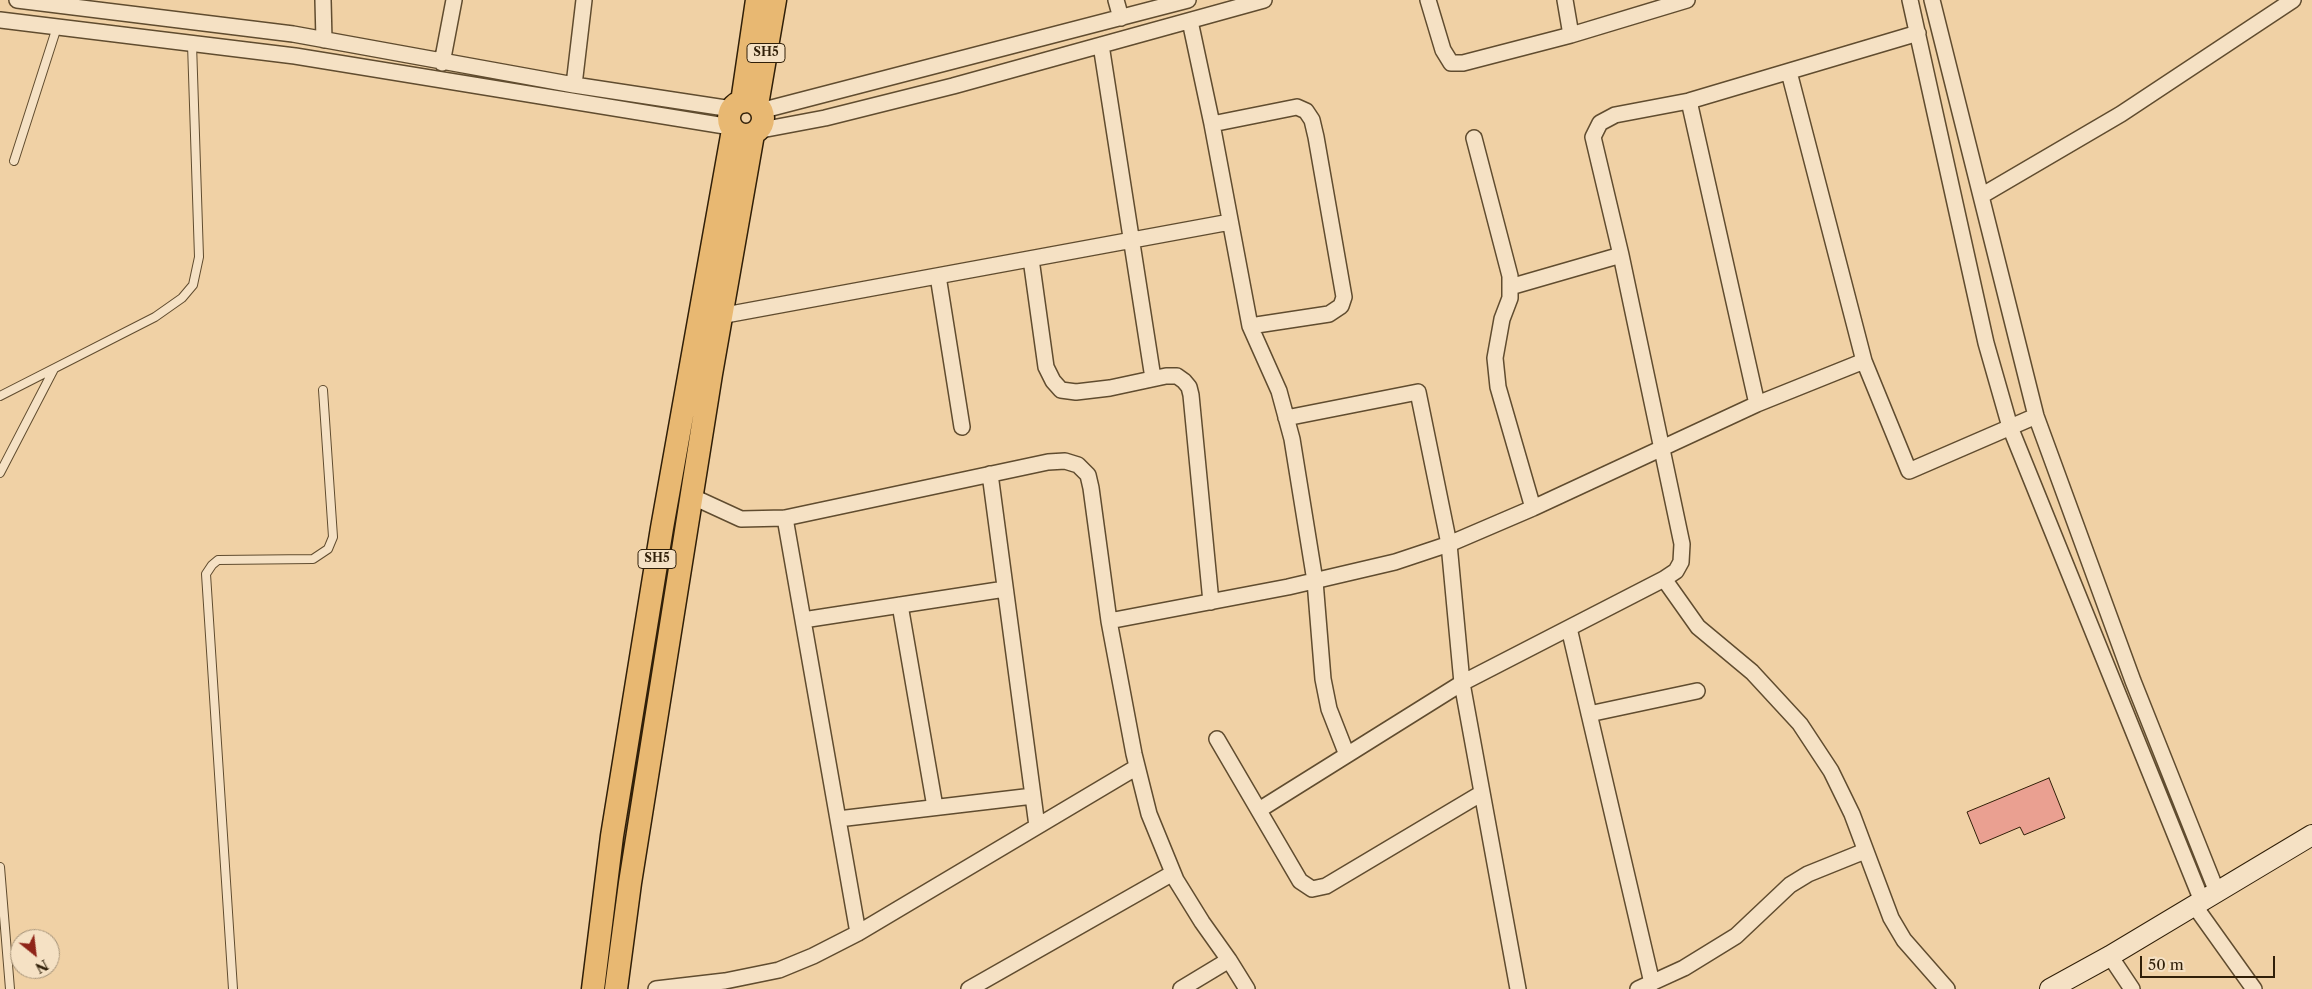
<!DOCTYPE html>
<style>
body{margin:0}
#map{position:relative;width:2312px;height:989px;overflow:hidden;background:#f0d1a5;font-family:"Libre Caslon Text",serif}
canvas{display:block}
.north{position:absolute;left:10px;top:929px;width:50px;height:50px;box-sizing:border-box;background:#f5e1c4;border:1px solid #a69379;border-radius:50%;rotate:151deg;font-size:14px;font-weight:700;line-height:20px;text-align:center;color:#301f08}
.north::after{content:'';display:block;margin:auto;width:18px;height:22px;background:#8f2418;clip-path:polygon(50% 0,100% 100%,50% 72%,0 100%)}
.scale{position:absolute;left:2140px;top:956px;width:135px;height:22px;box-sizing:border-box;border:2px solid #301f08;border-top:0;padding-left:6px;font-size:15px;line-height:18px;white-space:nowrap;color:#301f08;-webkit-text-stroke:4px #f5e1c4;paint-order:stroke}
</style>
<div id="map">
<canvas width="2312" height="989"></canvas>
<div class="north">N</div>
<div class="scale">50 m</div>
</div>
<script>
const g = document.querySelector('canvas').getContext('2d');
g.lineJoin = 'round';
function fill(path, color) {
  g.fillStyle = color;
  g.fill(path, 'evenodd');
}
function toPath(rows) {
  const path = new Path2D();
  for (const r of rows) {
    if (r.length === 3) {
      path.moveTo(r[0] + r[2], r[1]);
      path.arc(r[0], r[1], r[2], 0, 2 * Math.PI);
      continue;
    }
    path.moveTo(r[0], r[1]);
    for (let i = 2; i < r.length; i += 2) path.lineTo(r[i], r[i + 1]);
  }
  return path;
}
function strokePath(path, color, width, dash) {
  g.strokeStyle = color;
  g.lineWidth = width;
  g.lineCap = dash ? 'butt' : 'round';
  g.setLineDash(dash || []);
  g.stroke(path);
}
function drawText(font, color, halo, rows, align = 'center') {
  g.font = font + ' "Libre Caslon Text",serif';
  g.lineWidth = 5;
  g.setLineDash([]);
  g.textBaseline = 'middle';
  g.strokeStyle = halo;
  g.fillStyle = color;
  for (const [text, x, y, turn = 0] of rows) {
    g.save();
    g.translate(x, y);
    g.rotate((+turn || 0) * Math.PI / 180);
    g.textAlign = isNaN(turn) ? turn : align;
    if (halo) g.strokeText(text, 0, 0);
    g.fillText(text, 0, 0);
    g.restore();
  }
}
const building = toPath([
 [2049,778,2065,818,2024,835,2020,827,1980,844,1967,812,2049,778]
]);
const service = toPath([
 [14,161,57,27],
 [0,396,155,317,182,298,193,285,199,257,192,44],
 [0,473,54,369],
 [0,867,10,989],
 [233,989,206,574,212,565,218,560,313,559,328,549,333,537,323,390]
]);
const minor = toPath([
 [17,0,293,34,574,85,732,109],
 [323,0,324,40],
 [1116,0,1121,18],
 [1428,0,1443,50,1451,63,1463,63,1571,35,1687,0],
 [1565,0,1571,35],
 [1910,0,1986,343,2010,427,2202,901],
 [1932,0,2036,416,2133,681,2217,892],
 [0,20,295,56,731,127],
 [1190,21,1212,124,1250,326,1279,391,1292,439,1315,581,1323,679,1329,709,1347,755],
 [1101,45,1153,378],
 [442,63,454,0],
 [1789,72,1864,361],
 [574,85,584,0],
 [1689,101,1757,404],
 [760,111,1188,0],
 [1212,124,1297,107,1306,111,1312,120,1316,137,1344,297,1341,306,1329,314,1250,326],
 [756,131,825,118,953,86,1264,0],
 [1474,138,1510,276,1510,298,1502,319,1495,358,1498,387,1533,508],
 [1981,196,2121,114,2293,0],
 [1031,259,1046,367,1053,381,1061,390,1076,392,1110,388,1166,376,1177,376,1184,381,1189,387,1191,395,1211,602],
 [938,276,962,427],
 [1510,287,1621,255],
 [720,316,1230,222],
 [1286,418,1418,392,1449,544,1462,683,1518,989],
 [990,474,1037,826],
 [691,496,741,519,785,518,1048,462,1065,461,1078,465,1088,475,1091,488,1109,621,1134,754,1149,814,1176,880,1202,922,1229,960,1247,989],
 [785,518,858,933],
 [1664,579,1698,627,1752,672,1800,724,1831,771,1852,814,1891,918,1904,940,1947,989],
 [900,605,935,807],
 [803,620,1005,589],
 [1109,621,1288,587,1395,562,1449,544,1533,508,1757,404,1864,361,1909,471,2036,416],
 [1569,628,1652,983],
 [1589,714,1697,691],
 [1217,739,1300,881,1312,889,1326,886,1482,793],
 [1259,810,1462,683,1664,579,1676,571,1681,562,1682,544,1621,255,1593,137,1600,123,1615,115,1689,101,1918,33],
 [838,819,1033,796],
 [2194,905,2254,989],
 [2110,956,2132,989],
 [656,989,725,981,779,970,813,956,858,933,1137,767],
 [969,989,1173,873],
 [1181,989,1229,960],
 [1638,989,1684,968,1736,936,1790,885,1808,874,1865,851]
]);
const secondary = toPath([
 [2050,989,2110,956,2312,835]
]);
const primary = toPath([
 [746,118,17],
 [742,102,757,0],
 [757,105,775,0],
 [593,989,612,836,662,528,733,130],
 [616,989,630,883,711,374,753,134]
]);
const shields = [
 [766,53,38],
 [657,559,38]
];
const shieldNames = [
 ["SH5",766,53],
 ["SH5",657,559]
];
fill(building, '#eaa091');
strokePath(building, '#301f08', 1);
strokePath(service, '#604c2f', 10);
strokePath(minor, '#604c2f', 18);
strokePath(secondary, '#301f08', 22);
strokePath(primary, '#301f08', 25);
strokePath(service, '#f5e1c4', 8);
strokePath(minor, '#f5e1c4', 15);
strokePath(secondary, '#f5e1c4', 20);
strokePath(primary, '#e8b872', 22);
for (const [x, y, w] of shields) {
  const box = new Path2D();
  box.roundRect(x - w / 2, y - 9.5, w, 19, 4);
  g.fillStyle = '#f5e1c4';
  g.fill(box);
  strokePath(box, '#301f08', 1);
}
drawText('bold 12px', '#301f08', null, shieldNames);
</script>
